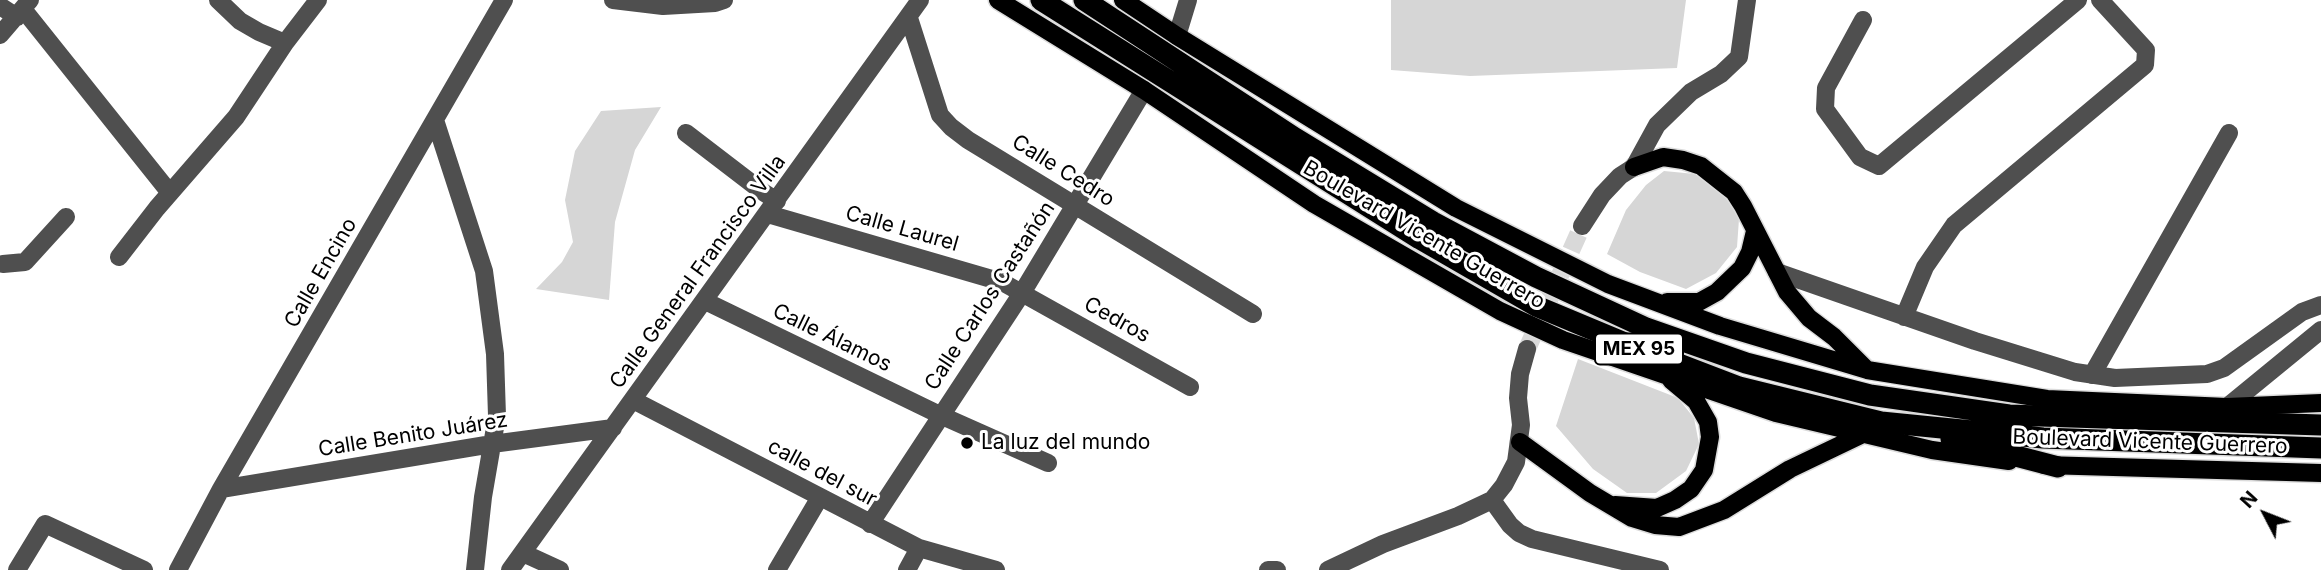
<!DOCTYPE html>
<meta charset="utf-8">
<style>
body{margin:0}
#map{position:relative;width:2321px;height:570px;overflow:hidden;background:#fff;font-family:Inter,sans-serif}
canvas{display:block}
.north{position:absolute;left:2230px;top:479px;width:70px;height:70px;-webkit-text-stroke:5px #fff;paint-order:stroke;rotate:312deg;font-size:19px;font-weight:700;line-height:28px;text-align:center;color:#000}
.north::after{content:'';display:block;margin:auto;width:24px;height:32px;background:#000;clip-path:polygon(50% 0,100% 100%,50% 72%,0 100%)}
</style>
<div id="map">
<canvas width="2321" height="570"></canvas>
<div class="north">N</div>
</div>
<script>
const g = document.querySelector('canvas').getContext('2d');
g.lineJoin = 'round';
function fill(path, color) {
  g.fillStyle = color;
  g.fill(path, 'evenodd');
}
function toPath(rows) {
  const path = new Path2D();
  for (const r of rows) {
    path.moveTo(r[0], r[1]);
    for (let i = 2; i < r.length; i += 2) path.lineTo(r[i], r[i + 1]);
  }
  return path;
}
function strokePath(path, color, width, dash) {
  g.strokeStyle = color;
  g.lineWidth = width;
  g.lineCap = dash ? 'butt' : 'round';
  g.setLineDash(dash || []);
  g.stroke(path);
}
function drawText(font, color, halo, rows, align = 'center') {
  g.font = font + ' Inter,sans-serif';
  g.lineWidth = 6;
  g.setLineDash([]);
  g.textBaseline = 'middle';
  g.strokeStyle = halo;
  g.fillStyle = color;
  for (const [text, x, y, turn = 0] of rows) {
    g.save();
    g.translate(x, y);
    g.rotate((+turn || 0) * Math.PI / 180);
    g.textAlign = isNaN(turn) ? turn : align;
    if (halo) g.strokeText(text, 0, 0);
    g.fillText(text, 0, 0);
    g.restore();
  }
}
const green = toPath([
 [1391,0,1686,0,1677,68,1470,76,1391,70],
 [661,107,635,150,615,222,609,300,536,289,562,262,573,242,565,200,575,151,601,111],
 [1664,171,1695,174,1721,190,1739,219,1737,247,1716,273,1686,289,1640,272,1607,254,1626,210,1646,185],
 [1578,359,1678,398,1694,418,1699,444,1686,471,1656,493,1627,493,1593,469,1556,426]
]);
const minorTunnel = toPath([
 [1527,349,1582,226]
]);
const minor = toPath([
 [218,0,240,21,259,32,285,43],
 [613,0,663,6,715,3,724,0],
 [0,6,17,17],
 [23,9,170,193],
 [909,18,940,115,951,127,968,140,1253,314],
 [1863,20,1826,88,1825,109,1860,157,1879,166,2078,0],
 [0,35,30,0],
 [1177,36,1188,0],
 [435,120,484,271,495,354,497,416,483,497,475,570],
 [686,133,763,192,777,201],
 [768,214,1002,282,1190,387],
 [1582,226,1602,195,1620,176,1634,167,1657,125,1691,92,1721,74,1739,57,1747,0],
 [119,257,157,208,236,117,285,43,318,0],
 [3,264,25,262,66,217],
 [1777,272,1975,341,2075,372,2115,378,2207,374,2224,368,2302,312,2321,305],
 [705,301,940,415,1048,463],
 [1904,317,1925,267,1954,225,2145,65,2146,50,2100,0],
 [2092,375,2229,133],
 [633,400,919,548,996,570],
 [2227,407,2321,330],
 [221,489,492,444,613,428],
 [1492,500,1510,525,1519,533,1532,539,1660,570],
 [870,524,1022,293,1144,90],
 [523,553,560,570],
 [17,570,45,524,144,570],
 [178,570,221,489,504,0],
 [510,570,920,0],
 [777,570,820,497],
 [907,570,919,548],
 [1268,570,1277,570],
 [1328,570,1383,544,1458,516,1492,500,1504,485,1516,462,1521,425,1518,398,1520,374,1527,349]
]);
const major = toPath([
 [998,0,1144,90,1314,204,1500,311,1563,340,1776,413,1932,450,2009,461],
 [1123,0,1177,36,1456,208,1608,284,1720,326,1867,370,2047,399,2227,407,2321,403],
 [1634,167,1663,157,1683,160,1701,166,1725,185,1734,192,1743,206,1787,292,1809,318,1834,337,1866,369],
 [1667,302,1699,302,1717,292,1742,268,1750,252,1755,231],
 [1520,442,1590,493,1632,518,1655,525,1679,527,1724,510,1790,469,1863,434],
 [2044,465,2321,473],
 [1615,505,1657,508,1675,500,1691,489,1704,470,1710,437,1708,422,1696,401,1671,380]
]);
const highway = toPath([
 [1041,0,1420,239,1536,306,1632,346,1739,387,1881,422,2043,438,2321,448],
 [1084,0,1295,138,1433,222,1536,277,1646,328,1746,363,1870,395,2009,415,2321,425],
 [1951,439,2058,467]
]);
const markers = [
 [967,443,7,"#000"]
];
const shields = [
 [1639,349,88]
];
const shieldNames = [
 ["MEX 95",1639,349]
];
const streetNames = [
 ["Calle Cedro",1063,171,32],
 ["Calle Laurel",902,229,16],
 ["Boulevard Vicente Guerrero",1424,235,30],
 ["Calle General Francisco Villa",698,272,-54],
 ["Calle Encino",321,273,-60],
 ["Calle Carlos Castañón",990,296,-57],
 ["Cedros",1117,320,29],
 ["Calle Álamos",832,338,26],
 ["Calle Benito Juárez",413,435,-9],
 ["Boulevard Vicente Guerrero",2150,442,2],
 ["calle del sur",822,473,28]
];
const poiNames = [
 ["La luz del mundo",981,443]
];
fill(green, '#d6d6d6');
strokePath(minorTunnel, '#d9d9d9', 18, [18, 9]);
strokePath(major, '#dbdbdb', 21);
strokePath(highway, '#dbdbdb', 24);
strokePath(minor, '#4f4f4f', 18);
strokePath(major, '#000', 18);
strokePath(highway, '#000', 21);
for (const [x, y, r, color] of markers) {
  const dot = new Path2D();
  dot.arc(x, y, r, 0, 2 * Math.PI);
  g.fillStyle = color;
  g.fill(dot);
  strokePath(dot, '#fff', 2.5);
}
for (const [x, y, w] of shields) {
  const box = new Path2D();
  box.roundRect(x - w / 2, y - 15.5, w, 31, 5);
  g.fillStyle = '#fff';
  g.fill(box);
  strokePath(box, '#000', 2);
}
drawText('bold 19px', '#000', null, shieldNames);
drawText('21px', '#000', '#fff', streetNames);
drawText('21px', '#000', '#fff', poiNames, 'left');
</script>
